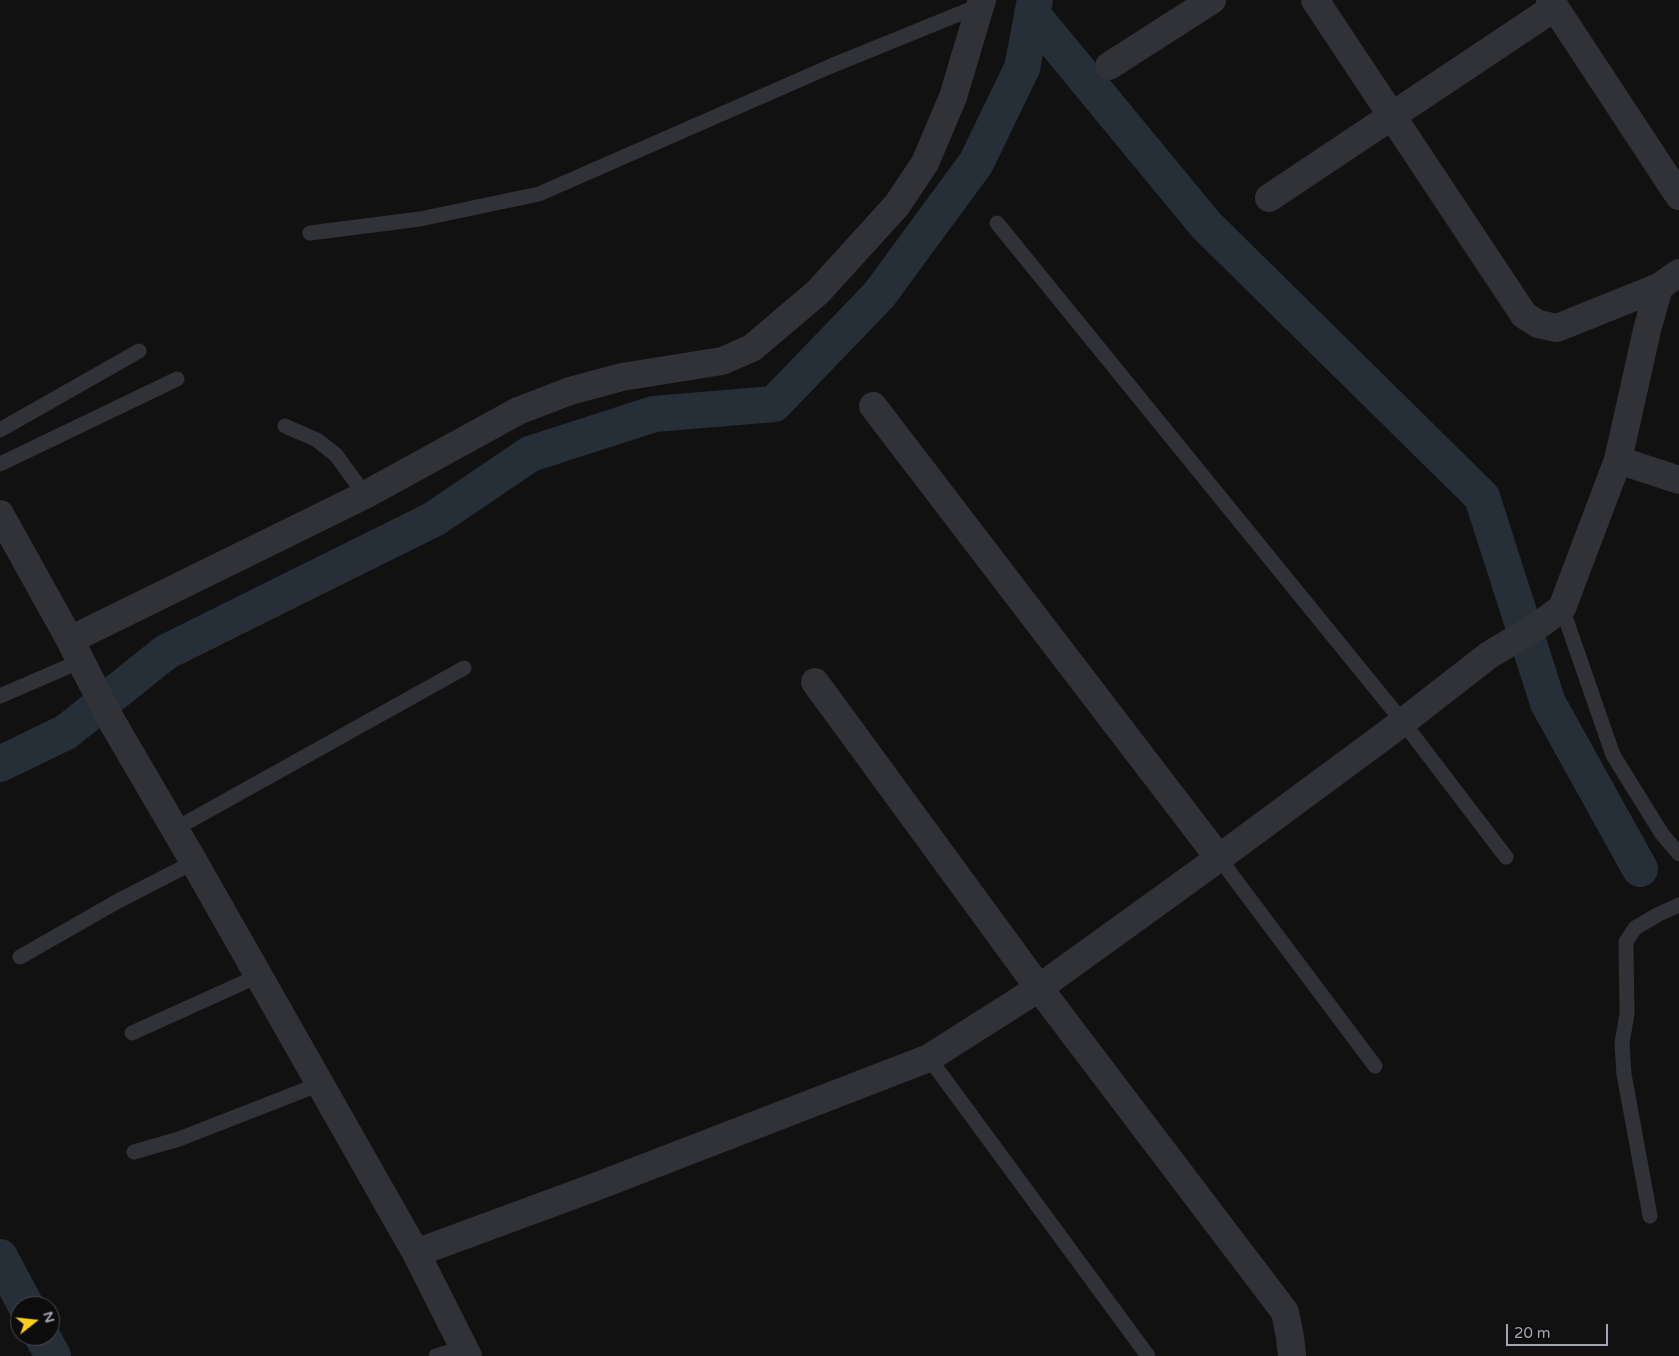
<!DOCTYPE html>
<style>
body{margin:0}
#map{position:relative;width:1679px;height:1356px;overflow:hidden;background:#111112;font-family:"Varela Round",sans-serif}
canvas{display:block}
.north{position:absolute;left:10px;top:1296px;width:50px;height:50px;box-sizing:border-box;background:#0c0c0d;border:1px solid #484950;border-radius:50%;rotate:74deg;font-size:14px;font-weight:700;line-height:20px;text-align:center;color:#a1a5b4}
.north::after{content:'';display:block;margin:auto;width:18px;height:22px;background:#ffcd1c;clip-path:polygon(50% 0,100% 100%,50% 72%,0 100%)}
.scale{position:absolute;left:1506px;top:1324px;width:102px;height:22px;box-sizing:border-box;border:2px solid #a1a5b4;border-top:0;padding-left:6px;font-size:15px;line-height:18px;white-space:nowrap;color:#a1a5b4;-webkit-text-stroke:4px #0c0c0d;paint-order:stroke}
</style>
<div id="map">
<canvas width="1679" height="1356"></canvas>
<div class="north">N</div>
<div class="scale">20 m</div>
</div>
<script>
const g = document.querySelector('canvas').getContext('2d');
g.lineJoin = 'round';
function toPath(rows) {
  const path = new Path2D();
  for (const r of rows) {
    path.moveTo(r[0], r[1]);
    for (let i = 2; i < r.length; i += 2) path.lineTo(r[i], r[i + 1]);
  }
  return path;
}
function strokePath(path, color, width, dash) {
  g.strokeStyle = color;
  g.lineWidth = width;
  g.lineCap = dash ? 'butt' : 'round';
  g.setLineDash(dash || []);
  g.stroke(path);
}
const canal = toPath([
 [1032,14,1206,225,1482,497,1548,703,1640,869],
 [0,764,66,732,166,652,434,519,530,454,654,414,774,404,879,295,976,163,1022,68,1035,0],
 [0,1257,26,1306],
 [42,1336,53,1356]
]);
const lane = toPath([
 [997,223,1403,722,1506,857],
 [310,233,420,219,539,194,831,66,981,5],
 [285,426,317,440,336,455,365,495],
 [0,430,139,351],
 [0,464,177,379],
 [1562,608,1613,755,1662,834,1679,854],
 [0,696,81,661],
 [175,829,464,668],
 [1219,858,1375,1066],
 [20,957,118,901,194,862],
 [132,1033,258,976],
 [929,1058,1148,1356],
 [134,1152,179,1139,320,1084],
 [1650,1216,1624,1074,1622,1043,1627,1014,1626,942,1635,928,1659,914,1679,905],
 [436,1356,463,1348]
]);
const street = toPath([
 [1315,0,1524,315,1538,324,1557,328,1659,287,1679,273],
 [1550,0,1679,196],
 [1109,66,1212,0],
 [1269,198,1555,7],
 [873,406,1219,858],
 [1618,460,1679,480],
 [0,514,70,640,111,720,194,862,416,1253,468,1356],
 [70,640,365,495,518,411,570,391,622,377,722,361,752,348,818,292,897,205,925,163,953,97,982,0],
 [815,682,1039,988,1285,1312,1290,1337,1292,1356],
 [416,1253,595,1187,929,1058,1039,988,1219,858,1403,722,1489,655,1539,625,1562,608,1618,460,1647,330,1659,287]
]);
strokePath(canal, '#262e37', 36);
strokePath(lane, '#313238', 15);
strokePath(street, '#313238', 28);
</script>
